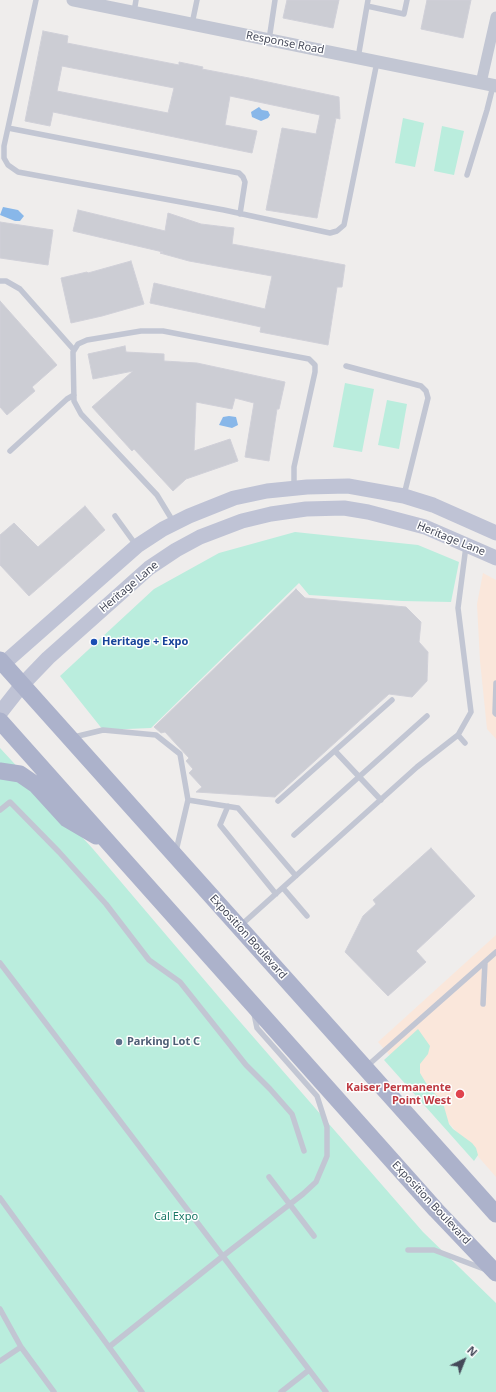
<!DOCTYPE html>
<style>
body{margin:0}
#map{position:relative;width:496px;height:1392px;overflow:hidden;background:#efedec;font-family:"Noto Sans",sans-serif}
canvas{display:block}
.north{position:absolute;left:444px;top:1340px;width:40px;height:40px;-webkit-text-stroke:3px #fff;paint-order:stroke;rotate:43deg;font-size:11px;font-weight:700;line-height:16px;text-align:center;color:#454959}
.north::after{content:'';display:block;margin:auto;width:14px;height:18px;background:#454959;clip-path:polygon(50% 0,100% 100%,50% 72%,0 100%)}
</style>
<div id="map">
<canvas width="496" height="1392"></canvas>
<div class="north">N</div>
</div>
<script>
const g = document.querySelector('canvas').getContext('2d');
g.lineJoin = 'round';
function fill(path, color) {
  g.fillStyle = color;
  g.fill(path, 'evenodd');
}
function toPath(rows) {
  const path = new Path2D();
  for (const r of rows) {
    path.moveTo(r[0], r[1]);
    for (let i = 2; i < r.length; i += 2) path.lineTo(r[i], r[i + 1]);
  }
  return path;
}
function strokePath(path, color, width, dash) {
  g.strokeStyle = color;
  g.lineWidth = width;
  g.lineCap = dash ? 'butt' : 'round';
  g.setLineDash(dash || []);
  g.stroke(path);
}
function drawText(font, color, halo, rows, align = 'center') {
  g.font = font + ' "Noto Sans",sans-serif';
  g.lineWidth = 3;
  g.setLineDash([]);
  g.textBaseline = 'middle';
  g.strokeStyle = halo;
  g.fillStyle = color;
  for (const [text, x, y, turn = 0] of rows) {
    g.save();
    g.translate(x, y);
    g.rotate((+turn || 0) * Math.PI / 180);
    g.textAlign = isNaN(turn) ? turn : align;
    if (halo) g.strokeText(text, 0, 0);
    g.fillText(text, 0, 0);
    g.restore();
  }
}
const medical = toPath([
 [483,573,496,580,496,739,487,729,480,661,477,604],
 [496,935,496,1177,378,1042]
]);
const green = toPath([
 [403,118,424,123,415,167,395,163],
 [442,126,464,131,454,175,434,171],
 [345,383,374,389,362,452,333,447],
 [387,400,407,404,399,449,378,445],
 [295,532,418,545,459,562,451,602,402,601,309,595,299,583,151,728,103,730,60,676,154,589,219,553],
 [0,748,93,849,235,1016,423,1232,496,1303,496,1392,0,1392],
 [418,1029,430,1046,428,1054,420,1064,420,1073,426,1083,443,1103,449,1124,453,1129,472,1143,476,1148,478,1155,474,1161,384,1060]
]);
const water = toPath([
 [259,107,262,110,268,111,270,115,268,118,261,121,252,117,251,112],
 [3,207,18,210,24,216,20,221,15,221,0,215],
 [229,416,236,417,238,425,232,428,219,425,223,417]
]);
const building = toPath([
 [287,0,339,0,333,28,283,18,287,0],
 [427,0,471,0,463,38,421,29,427,0],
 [43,31,68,36,67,43,179,65,179,62,203,67,202,69,249,78,339,97,340,119,336,118,317,218,266,210,282,128,316,134,320,115,230,96,225,125,257,131,252,153,53,112,50,126,25,121,43,31],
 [62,66,174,88,168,113,57,91,62,66],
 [78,210,165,231,168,213,201,224,234,228,232,244,345,265,342,287,337,287,328,345,260,332,261,327,150,303,154,283,265,309,272,276,189,261,160,253,163,252,73,231,78,210],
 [0,222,53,230,48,265,0,258,0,222],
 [131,261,144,304,102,316,71,323,61,278,87,272,88,273,131,261],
 [0,301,57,365,32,387,35,391,7,415,0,407,0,301],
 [125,346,126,352,164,354,164,361,197,363,285,382,279,409,277,409,269,461,245,457,254,403,235,398,232,409,196,402,194,451,230,439,238,461,186,479,173,491,134,449,132,451,92,407,133,371,93,379,88,354,125,346],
 [85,506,105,530,29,596,0,565,0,535,14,523,38,547,85,506],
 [296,589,305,598,406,607,421,622,419,642,428,652,427,681,412,697,389,694,275,797,196,792,202,787,189,773,193,769,186,761,189,758,165,732,161,733,154,727,296,589],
 [431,848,475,896,416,951,426,962,388,996,345,952,363,916,376,904,373,900,431,848]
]);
const service = toPath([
 [36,0,4,146,4,158,8,165,18,172,224,210,330,233,337,231,344,225,377,62],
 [367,6,404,14,407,0],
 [134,12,136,0],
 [192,24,197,0],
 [269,40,275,0],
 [358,58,368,0],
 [8,128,239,173,243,177,245,182,240,214],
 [467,175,487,110,493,86],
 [0,281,6,281,20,289,74,350],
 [346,366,421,386,426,391,428,398,404,495],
 [10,451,67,399,74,395],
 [115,516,136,545],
 [174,523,157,495,81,414,74,401,73,352,78,344,87,340,141,331,163,331,309,359,315,365,315,372,294,467,294,488],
 [496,683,495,713,496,714],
 [458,735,465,743],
 [74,737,103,730,156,735,180,754,188,800,176,851],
 [335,751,381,800],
 [188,800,238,808,296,876],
 [278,801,392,700],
 [228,806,220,825,276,894],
 [0,810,10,802,59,852,106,904,149,960,180,982,246,1065,270,1089,292,1114,304,1151],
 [294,835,427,716],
 [283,888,307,916],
 [240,926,417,767,458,735,471,712,458,608,466,546],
 [0,963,326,1392],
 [483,1004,485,962],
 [366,1067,496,952],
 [269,1177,314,1236],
 [0,1198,142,1392],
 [408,1250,434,1250,484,1269],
 [0,1309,21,1347],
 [109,1347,223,1256,303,1194,316,1182,327,1156,327,1127,317,1096,257,1028,254,1014],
 [0,1361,21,1347,54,1392],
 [281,1392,309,1370]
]);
const minor = toPath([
 [481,83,496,17]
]);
const tertiary = toPath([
 [73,0,496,86]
]);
const secondary = toPath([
 [0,665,3,664,137,546,163,529,189,516,234,498,267,491,307,487,348,486,404,496,433,505,496,533],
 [0,713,22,685,48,658,149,568,176,550,200,537,242,521,271,514,306,509,344,508,368,512,425,527,496,558]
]);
const primary = toPath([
 [0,660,496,1214],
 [0,721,436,1210,496,1273],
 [0,771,20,774,36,785,67,819,96,836]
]);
const markers = [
 [94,642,4,"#1a4fb4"],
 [119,1042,4,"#5c6f8a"],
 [460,1094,5,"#e0444e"]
];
const streetNames = [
 ["Response Road",285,43,11],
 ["Heritage Lane",451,539,22],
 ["Heritage Lane",129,587,-40],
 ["Exposition Boulevard",248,937,48],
 ["Exposition Boulevard",431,1203,47]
];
const transitNames = [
 ["Heritage + Expo",102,642]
];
const serviceNames = [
 ["Parking Lot C",127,1042]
];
const healthNames = [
 ["Kaiser Permanente",451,1088],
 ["Point West",451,1101]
];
const parkNames = [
 ["Cal Expo",176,1217]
];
fill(medical, '#fae7db');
fill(green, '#baeddd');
fill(water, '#88b7e9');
fill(building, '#cccdd4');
strokePath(building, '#d0d0d8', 1);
strokePath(service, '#c2c6d3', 5.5);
strokePath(minor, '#c2c6d3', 11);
strokePath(tertiary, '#c2c6d3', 13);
strokePath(secondary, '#bfc3d5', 15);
strokePath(primary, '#acb2cb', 17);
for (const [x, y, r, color] of markers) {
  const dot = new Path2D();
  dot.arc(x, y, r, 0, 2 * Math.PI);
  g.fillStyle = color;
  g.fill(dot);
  strokePath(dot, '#fff', 1.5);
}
drawText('11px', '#454959', '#fff', streetNames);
drawText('bold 11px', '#164399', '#fff', transitNames, 'left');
drawText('bold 11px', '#4e5e75', '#fff', serviceNames, 'left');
drawText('bold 11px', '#be3a42', '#fff', healthNames, 'right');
drawText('11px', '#187765', '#fff', parkNames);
</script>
